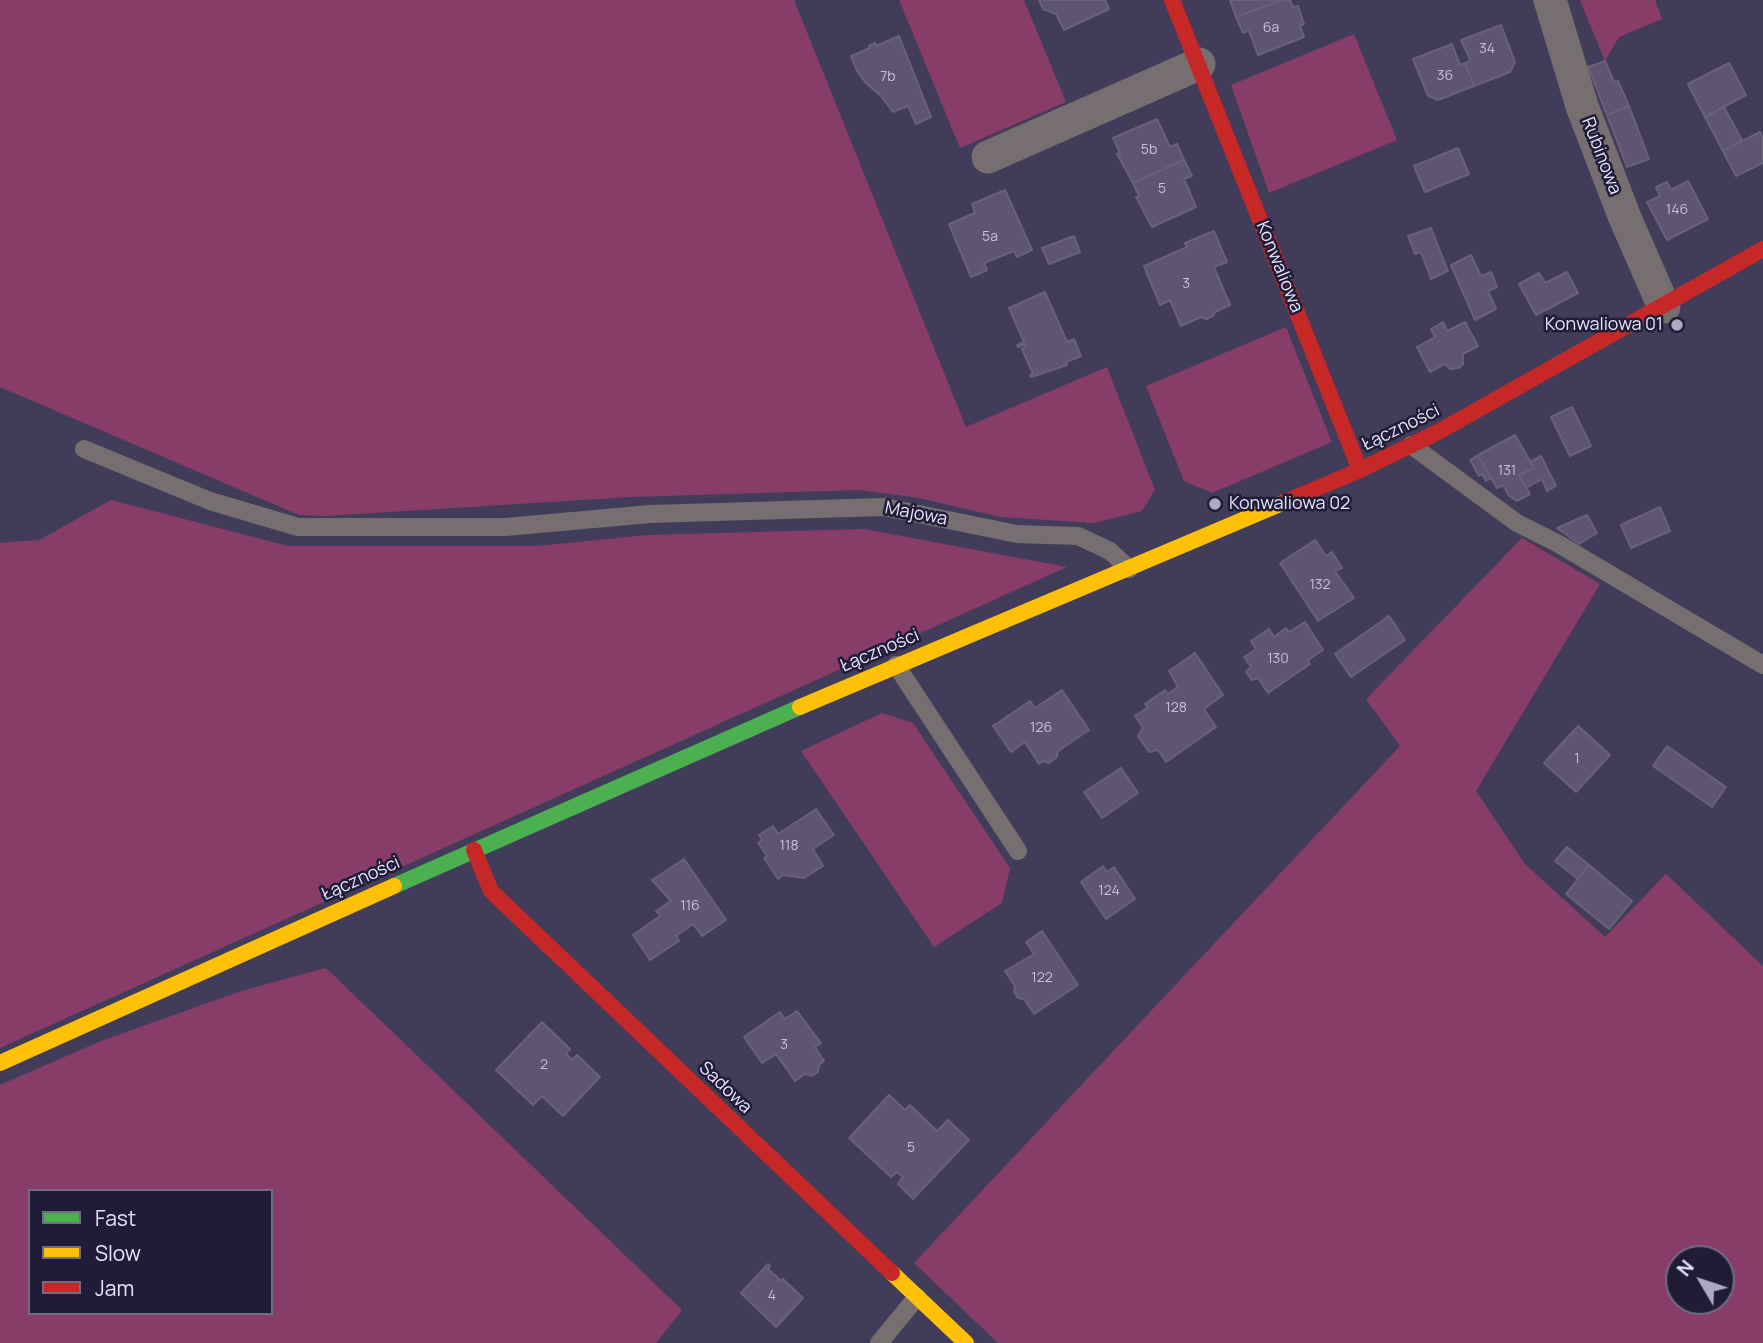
<!DOCTYPE html>
<meta charset="utf-8">
<style>
body{margin:0}
#map{position:relative;width:1763px;height:1343px;overflow:hidden;background:#413c59;font-family:Manrope,sans-serif}
canvas{display:block}
.legend{position:absolute;left:28px;top:1189px;width:245px;height:126px;box-sizing:border-box;background:#201c35;border:2px solid #6f6c86;margin:0;padding:9px 12px;list-style:none;font-size:21px;color:#e5e3ff}
.legend li{display:flex;align-items:center;gap:14px;height:35px}
.legend b{width:35px;border:2px solid #6f6c86}
.north{position:absolute;left:1665px;top:1245px;width:70px;height:70px;box-sizing:border-box;background:#201c35;border:2px solid #6f6c86;border-radius:50%;rotate:309deg;font-size:19px;font-weight:700;line-height:28px;text-align:center;color:#e5e3ff}
.north::after{content:'';display:block;margin:auto;width:24px;height:32px;background:#aca9c5;clip-path:polygon(50% 0,100% 100%,50% 72%,0 100%)}
</style>
<div id="map">
<canvas width="1763" height="1343"></canvas>
<ul class="legend">
<li><b style="height:9px;background:#4caf50"></b>Fast</li>
<li><b style="height:9px;background:#ffc107"></b>Slow</li>
<li><b style="height:9px;background:#c62828"></b>Jam</li>
</ul>
<div class="north">N</div>
</div>
<script>
const g = document.querySelector('canvas').getContext('2d');
g.lineJoin = 'round';
function fill(path, color) {
  g.fillStyle = color;
  g.fill(path, 'evenodd');
}
function toPath(rows) {
  const path = new Path2D();
  for (const r of rows) {
    path.moveTo(r[0], r[1]);
    for (let i = 2; i < r.length; i += 2) path.lineTo(r[i], r[i + 1]);
  }
  return path;
}
function strokePath(path, color, width, dash) {
  g.strokeStyle = color;
  g.lineWidth = width;
  g.lineCap = dash ? 'butt' : 'round';
  g.setLineDash(dash || []);
  g.stroke(path);
}
function drawText(font, color, halo, rows, align = 'center') {
  g.font = font + ' Manrope,sans-serif';
  g.lineWidth = 5;
  g.setLineDash([]);
  g.textBaseline = 'middle';
  g.strokeStyle = halo;
  g.fillStyle = color;
  for (const [text, x, y, turn = 0] of rows) {
    g.save();
    g.translate(x, y);
    g.rotate((+turn || 0) * Math.PI / 180);
    g.textAlign = isNaN(turn) ? turn : align;
    if (halo) g.strokeText(text, 0, 0);
    g.fillText(text, 0, 0);
    g.restore();
  }
}
const green = toPath([
 [0,0,794,0,966,427,1107,367,1155,490,1142,511,1094,523,1001,517,919,498,859,490,631,497,326,516,299,515,0,387],
 [899,0,1024,0,1066,102,960,148],
 [1580,0,1655,0,1662,19,1619,37,1605,61],
 [1354,34,1397,140,1269,193,1231,85],
 [1286,327,1332,442,1212,493,1184,481,1146,386],
 [111,500,288,546,537,546,647,535,864,529,1067,567,0,1048,0,543,39,540],
 [1522,538,1600,584,1476,791,1525,864,1605,937,1666,874,1763,966,1763,1343,998,1343,914,1263,1400,746,1366,699],
 [1679,1259,1721,1259,1721,1301,1679,1301],
 [882,713,913,723,1010,868,1002,903,934,947,801,751],
 [326,968,682,1310,656,1343,0,1343,0,1085,101,1041,241,991],
 [30,1191,271,1191,271,1313,30,1313]
]);
const building = toPath([
 [1039,0,1105,0,1109,9,1064,30,1056,14,1043,9,1039,0],
 [1230,0,1282,0,1236,17,1230,0],
 [1282,0,1290,0,1293,7,1298,6,1304,24,1300,26,1304,37,1258,55,1249,31,1243,33,1236,17,1282,0],
 [1501,25,1515,62,1510,72,1474,86,1465,63,1470,61,1469,57,1461,40,1501,25],
 [899,36,931,117,916,124,908,106,893,112,881,96,866,83,857,71,851,56,870,48,869,46,875,43,876,46,899,36],
 [1452,44,1460,65,1465,63,1474,86,1438,100,1428,96,1413,59,1452,44],
 [1605,61,1614,82,1618,81,1629,106,1607,115,1588,67,1605,61],
 [1729,63,1746,95,1705,117,1688,84,1729,63],
 [1629,106,1649,159,1627,167,1607,115,1629,106],
 [1724,107,1742,140,1723,151,1705,117,1724,107],
 [1157,119,1170,147,1177,144,1184,160,1133,183,1117,154,1120,153,1113,138,1157,119],
 [1760,132,1763,138,1763,163,1736,176,1723,151,1760,132],
 [1458,148,1469,174,1425,192,1414,166,1458,148],
 [1184,160,1192,176,1184,179,1196,207,1152,227,1136,197,1139,196,1133,183,1184,160],
 [1688,181,1708,219,1667,240,1647,202,1660,196,1656,187,1667,182,1671,190,1688,181],
 [1005,190,1032,250,1017,257,1014,251,984,263,987,270,971,277,949,224,975,213,972,204,1005,190],
 [1431,228,1448,271,1431,279,1421,252,1415,254,1408,236,1431,228],
 [1214,231,1227,262,1214,267,1230,305,1215,312,1213,316,1206,319,1201,317,1181,326,1170,300,1160,305,1144,266,1187,247,1185,243,1214,231],
 [1074,236,1080,252,1049,264,1042,248,1074,236],
 [1471,255,1481,276,1491,272,1497,287,1488,291,1496,309,1475,320,1451,265,1471,255],
 [1567,272,1578,293,1536,315,1519,284,1539,273,1545,283,1567,272],
 [1045,292,1067,342,1074,339,1081,356,1066,362,1067,365,1031,377,1030,375,1033,374,1022,349,1026,347,1025,344,1018,347,1017,345,1024,342,1009,308,1045,292],
 [1443,322,1447,331,1465,322,1478,346,1463,354,1463,364,1459,368,1450,369,1445,364,1430,372,1417,347,1435,337,1431,329,1443,322],
 [1572,407,1591,446,1570,456,1551,417,1572,407],
 [1515,435,1534,468,1519,475,1530,494,1517,501,1509,496,1503,485,1497,488,1478,455,1515,435],
 [1478,455,1491,478,1486,481,1482,474,1479,476,1470,460,1478,455],
 [1541,456,1556,486,1547,491,1542,479,1526,488,1519,475,1534,468,1530,462,1541,456],
 [1660,507,1670,531,1631,548,1621,525,1660,507],
 [1587,515,1597,533,1579,544,1557,528,1587,515],
 [1315,540,1326,556,1332,552,1342,568,1335,571,1354,598,1318,621,1280,563,1315,540],
 [1389,616,1405,640,1351,677,1335,654,1389,616],
 [1305,622,1323,650,1308,660,1310,664,1268,693,1258,678,1252,680,1246,672,1251,667,1244,657,1256,649,1251,641,1269,629,1274,637,1286,628,1289,632,1305,622],
 [1195,653,1223,695,1204,709,1216,727,1166,762,1158,750,1149,752,1138,736,1143,728,1135,716,1148,707,1145,704,1165,690,1168,694,1178,687,1169,671,1195,653],
 [1062,690,1089,730,1058,751,1057,757,1049,763,1043,761,1039,764,1025,742,1011,752,993,726,1030,701,1035,708,1062,690],
 [1578,726,1610,755,1576,792,1544,763,1578,726],
 [1667,746,1726,787,1712,807,1653,766,1667,746],
 [1121,768,1138,793,1102,818,1084,792,1121,768],
 [816,809,834,835,813,849,823,866,804,878,783,875,778,879,764,858,767,856,758,843,762,840,759,835,773,826,778,834,816,809],
 [1567,847,1589,865,1578,879,1555,861,1567,847],
 [684,859,726,920,702,936,693,924,676,936,679,941,650,960,633,935,660,916,656,911,671,901,652,880,684,859],
 [1589,865,1632,901,1609,929,1566,894,1589,865],
 [1103,866,1107,872,1114,867,1135,899,1106,919,1081,882,1103,866],
 [1042,931,1078,985,1034,1014,1024,999,1018,998,1014,992,1015,986,1005,971,1034,954,1026,942,1042,931],
 [797,1011,821,1043,815,1047,824,1061,819,1065,818,1072,812,1076,805,1074,795,1081,776,1054,762,1063,744,1037,780,1012,785,1019,797,1011],
 [542,1022,570,1049,566,1054,572,1060,577,1055,600,1077,563,1116,542,1096,533,1105,496,1070,542,1022],
 [889,1095,905,1110,910,1105,937,1131,948,1120,969,1140,913,1199,898,1184,903,1177,897,1172,891,1177,849,1138,889,1095],
 [768,1264,770,1266,768,1269,781,1281,783,1279,803,1298,776,1327,741,1293,768,1264]
]);
const lane = toPath([
 [1411,445,1517,523,1557,543,1763,665],
 [84,449,210,501,298,527,506,527,650,514,884,507,1017,534,1078,536,1110,551,1129,569],
 [896,665,1018,851],
 [879,1343,917,1297]
]);
const street = toPath([
 [1550,0,1582,106,1625,218,1664,307],
 [988,157,1199,64]
]);
const fast = toPath([
 [394,886,800,707]
]);
const slow = toPath([
 [800,707,1285,502],
 [0,1063,394,886],
 [892,1273,966,1343]
]);
const jam = toPath([
 [1172,0,1360,470],
 [1285,502,1360,470,1438,432,1763,249],
 [474,850,491,891,892,1273]
]);
const markers = [
 [1677,325,7,"#aca9c5"],
 [1215,504,7,"#aca9c5"]
];
const numberNames = [
 ["6a",1271,28],
 ["34",1487,49],
 ["36",1445,76],
 ["7b",888,77],
 ["5b",1149,150],
 ["5",1162,189],
 ["146",1677,210],
 ["5a",990,237],
 ["3",1186,284],
 ["131",1507,471],
 ["132",1320,585],
 ["130",1278,659],
 ["128",1176,708],
 ["126",1041,728],
 ["1",1577,759],
 ["118",789,846],
 ["124",1109,891],
 ["116",690,906],
 ["122",1042,978],
 ["3",784,1045],
 ["2",544,1065],
 ["5",911,1148],
 ["4",772,1296]
];
const streetNames = [
 ["Rubinowa",1601,156,69],
 ["Konwaliowa",1279,267,68],
 ["Łączności",1401,428,-26],
 ["Majowa",916,514,11],
 ["Łączności",880,651,-23],
 ["Łączności",361,879,-24],
 ["Sadowa",725,1088,44]
];
const poiNames = [
 ["Konwaliowa 01",1663,325],
 ["Konwaliowa 02",1229,504,"left"]
];
fill(green, '#883d69');
fill(building, '#5f5572');
strokePath(building, '#696179', 2);
strokePath(lane, '#776e70', 18);
strokePath(street, '#776e70', 33);
strokePath(fast, '#4caf50', 16);
strokePath(slow, '#ffc107', 16);
strokePath(jam, '#c62828', 16);
for (const [x, y, r, color] of markers) {
  const dot = new Path2D();
  dot.arc(x, y, r, 0, 2 * Math.PI);
  g.fillStyle = color;
  g.fill(dot);
  strokePath(dot, '#201c35', 2.5);
}
drawText('14px', '#c4c0dc', null, numberNames);
drawText('18px', '#e5e3ff', '#201c35', streetNames);
drawText('18px', '#e5e3ff', '#201c35', poiNames, 'right');
</script>
